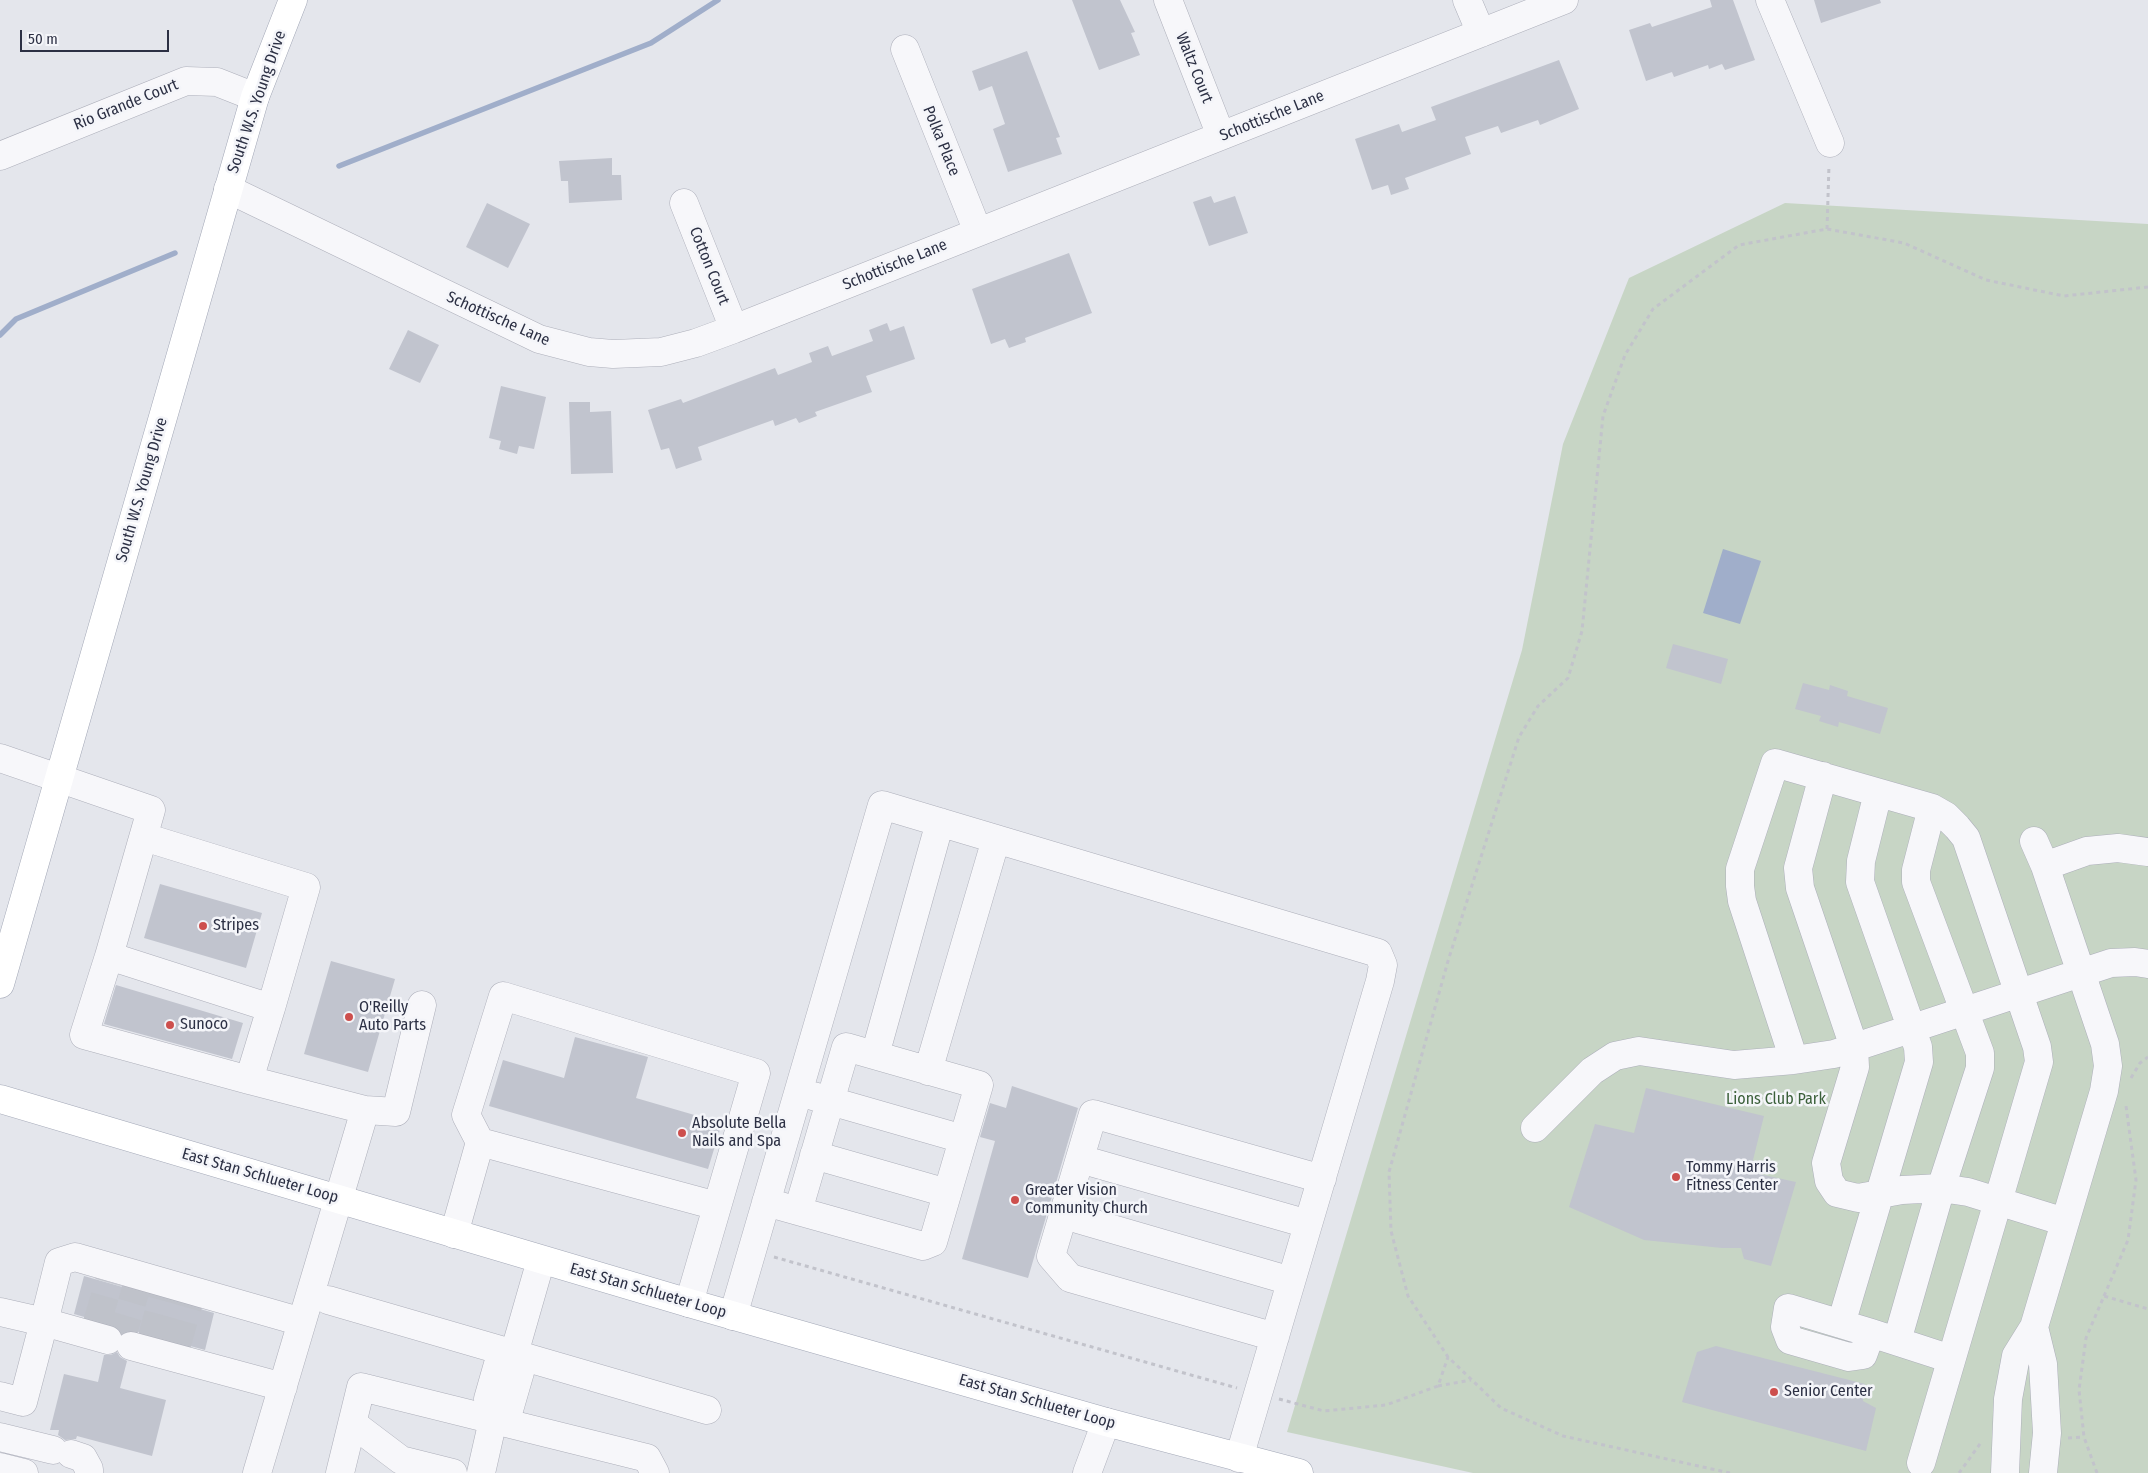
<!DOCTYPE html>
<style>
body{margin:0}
#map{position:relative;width:2148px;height:1473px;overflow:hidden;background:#e4e6ec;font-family:"Fira Sans Condensed",sans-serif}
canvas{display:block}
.scale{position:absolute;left:20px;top:30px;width:149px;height:22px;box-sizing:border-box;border:2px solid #2c3044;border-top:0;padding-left:6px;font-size:15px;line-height:18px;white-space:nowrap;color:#2c3044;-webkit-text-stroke:4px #f4f5f9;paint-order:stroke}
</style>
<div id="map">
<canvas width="2148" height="1473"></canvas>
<div class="scale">50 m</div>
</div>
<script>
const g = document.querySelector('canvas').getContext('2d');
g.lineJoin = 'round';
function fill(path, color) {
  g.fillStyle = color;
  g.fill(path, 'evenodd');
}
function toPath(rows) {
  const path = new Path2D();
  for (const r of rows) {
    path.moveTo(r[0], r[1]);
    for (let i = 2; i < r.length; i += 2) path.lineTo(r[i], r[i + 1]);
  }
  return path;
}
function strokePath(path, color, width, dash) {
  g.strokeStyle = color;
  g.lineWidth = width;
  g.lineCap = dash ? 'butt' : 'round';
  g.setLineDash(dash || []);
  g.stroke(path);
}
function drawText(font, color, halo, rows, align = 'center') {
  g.font = font + ' "Fira Sans Condensed",sans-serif';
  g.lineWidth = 5;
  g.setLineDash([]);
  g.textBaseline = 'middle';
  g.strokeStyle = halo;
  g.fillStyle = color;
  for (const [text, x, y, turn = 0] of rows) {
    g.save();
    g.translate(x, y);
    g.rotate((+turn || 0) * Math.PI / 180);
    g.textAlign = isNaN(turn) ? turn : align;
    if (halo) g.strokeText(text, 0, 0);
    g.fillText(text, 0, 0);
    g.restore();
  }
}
const green = toPath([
 [1785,203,2148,224,2148,1473,1473,1473,1287,1432,1522,650,1563,444,1629,278]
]);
const water = toPath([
 [1723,549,1761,561,1740,624,1703,613]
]);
const stream = toPath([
 [339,166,651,43,718,0],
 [0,335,16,319,175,253]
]);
const building = toPath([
 [1072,0,1120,0,1135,32,1131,33,1140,55,1099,70],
 [1710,0,1733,0,1755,60,1725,70,1722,64,1709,69,1708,65,1674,77,1672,72,1646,81,1629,30,1650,23,1652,27,1712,7],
 [1814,0,1880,0,1881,3,1821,23],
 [1027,51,1060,137,1056,138,1062,154,1008,172,993,129,1005,124,992,86,979,91,972,71],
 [1559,60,1579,109,1540,125,1538,120,1501,133,1498,126,1465,137,1471,154,1405,178,1409,189,1391,195,1388,185,1372,190,1355,139,1399,124,1402,132,1436,120,1431,107],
 [612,158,612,175,621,175,622,200,569,203,568,181,561,181,559,161],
 [1211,196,1214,203,1235,196,1248,233,1209,246,1193,202],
 [487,203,530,224,508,268,466,247],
 [1069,253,1092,313,1025,338,1026,342,1009,348,1005,339,991,344,972,289],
 [887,323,890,331,904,326,915,359,866,376,872,392,815,412,817,416,799,423,796,418,775,426,773,420,698,447,702,460,676,469,669,448,661,450,648,410,681,399,683,403,775,368,778,375,812,362,809,353,828,346,832,356,873,341,869,330],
 [408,330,439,345,420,383,389,369],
 [501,386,546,397,534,449,519,446,517,454,499,449,501,441,489,438],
 [569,402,590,402,590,412,611,411,613,473,571,474],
 [1673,644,1728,659,1721,684,1666,668],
 [1803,683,1829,690,1830,685,1848,691,1847,696,1888,708,1880,734,1839,722,1838,727,1819,721,1821,716,1795,709],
 [160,884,262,913,246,968,144,938],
 [331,961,395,979,368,1072,304,1054],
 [116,985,243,1023,232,1059,104,1024],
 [575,1037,648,1057,636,1098,722,1123,708,1169,489,1106,503,1060,564,1078],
 [1012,1086,1078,1108,1028,1278,962,1259,995,1141,980,1137,990,1103,1006,1108],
 [1646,1088,1764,1116,1750,1172,1796,1182,1771,1266,1744,1259,1741,1248,1722,1248,1644,1240,1569,1207,1595,1124,1634,1133],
 [84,1276,214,1313,205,1350,135,1331,127,1331,122,1334,119,1329,112,1325,74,1314],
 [1716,1346,1865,1384,1863,1401,1876,1408,1866,1451,1682,1402,1697,1352],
 [117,1352,120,1357,127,1361,120,1388,166,1400,152,1456,77,1436,76,1439,65,1440,58,1435,59,1430,50,1430,64,1374,98,1382,104,1355,111,1355]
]);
const minorTunnel = toPath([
 [97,1323,109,1282],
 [151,1341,163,1296],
 [120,1343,136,1289],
 [176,1348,189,1302]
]);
const path = toPath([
 [1827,229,1829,165],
 [2131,1078,2140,1063,2148,1057],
 [774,1257,1237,1388],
 [2104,1296,2128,1240,2136,1180,2126,1106],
 [1438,1386,1471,1380],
 [1279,1399,1324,1411,1386,1405,1438,1386,1448,1357],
 [2068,1438,2084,1437],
 [1730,1473,1563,1436,1501,1408,1448,1357,1408,1296,1391,1231,1389,1172,1448,961,1519,737,1538,706,1568,678,1582,631,1603,416,1625,355,1653,309,1739,245,1827,229,1904,243,1986,280,2064,296,2148,287],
 [1959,1473,1982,1441],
 [2097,1473,2084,1437,2079,1390,2086,1338,2104,1296,2148,1309]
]);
const minor = toPath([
 [1168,0,1221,136],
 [1467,0,1481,33],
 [1770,0,1830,143],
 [905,49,978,232],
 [0,156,186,81,217,82,255,97],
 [228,189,539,339,589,352,613,354,661,352,696,343,734,329,1564,0],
 [684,203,734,329],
 [0,758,151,810,109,956,271,1008,306,887,144,837],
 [1823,776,1798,868,1800,888,1854,1047,1855,1067,1826,1163,1829,1181,1837,1193,1858,1198,1902,1190,1941,1188,1968,1192,2065,1222],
 [2045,866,2087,851,2118,848,2148,852],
 [109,956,84,1035,249,1080,271,1008],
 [875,1055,940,822],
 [1794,1060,1742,901,1740,886,1740,869,1775,763,1932,808,1946,816,1957,827,1966,838,2037,1047,2039,1062,1921,1463],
 [928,1071,996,839],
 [249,1080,365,1110,257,1473],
 [813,1096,963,1139],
 [365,1110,396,1112,422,1005],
 [1535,1128,1592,1071,1615,1056,1639,1051,1734,1065,1794,1060,1834,1054,2111,963,2135,962,2148,964],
 [480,1142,717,1206],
 [814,1155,947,1193],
 [1080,1159,1308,1224],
 [766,1202,798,1211,923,1246,933,1242,979,1085,846,1047,798,1211],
 [1064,1215,1291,1281],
 [454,1234,480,1142,466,1115,503,996,756,1073,689,1303],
 [328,1300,707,1410],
 [0,1312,44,1322,59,1262,75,1257,302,1322],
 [733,1316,882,805,1378,953,1383,965,1380,981,1239,1458],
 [1841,1324,1919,1062,1918,1047,1860,882,1861,861,1878,793],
 [2034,1327,2043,1364,2047,1433,2043,1473],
 [1871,1333,1863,1355,1849,1357,1790,1340,1785,1327,1788,1308,1871,1333,1951,1359],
 [1275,1337,1070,1278,1051,1256,1093,1114,1322,1179],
 [1897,1341,1941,1188,1980,1068,1980,1053,1916,882,1916,870,1932,808],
 [131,1346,283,1387],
 [0,1396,23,1402,44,1322,108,1340],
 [493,1420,509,1410,520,1372,514,1354,541,1260],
 [352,1423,401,1460,453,1473],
 [0,1437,53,1450],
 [71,1454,83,1458,89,1469,89,1473],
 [0,1467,24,1473],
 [340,1473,361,1387,647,1458,655,1473],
 [481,1473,493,1420,488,1399,498,1364,514,1354],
 [1087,1473,1106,1422],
 [2005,1473,2008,1399,2016,1356,2034,1327,2104,1091,2108,1066,2105,1044,2045,866,2034,841]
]);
const major = toPath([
 [0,984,255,97,293,0],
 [0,1099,689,1303,1106,1422,1299,1473]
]);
const markers = [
 [203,926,5,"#cd4f4d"],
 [349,1017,5,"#cd4f4d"],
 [170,1025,5,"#cd4f4d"],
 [682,1133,5,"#cd4f4d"],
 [1676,1177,5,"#cd4f4d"],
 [1015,1200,5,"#cd4f4d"],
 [1774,1392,5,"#cd4f4d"]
];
const streetNames = [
 ["Waltz Court",1194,68,68],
 ["South W.S. Young Drive",257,102,-71],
 ["Rio Grande Court",126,105,-22],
 ["Schottische Lane",1272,116,-22],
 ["Polka Place",941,141,68],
 ["Schottische Lane",895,265,-22],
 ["Cotton Court",709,266,68],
 ["Schottische Lane",498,319,24],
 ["South W.S. Young Drive",142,490,-74],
 ["East Stan Schlueter Loop",260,1176,16],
 ["East Stan Schlueter Loop",648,1291,16],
 ["East Stan Schlueter Loop",1037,1402,16]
];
const poiNames = [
 ["Stripes",213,926],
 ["O'Reilly",359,1008],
 ["Auto Parts",359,1026],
 ["Sunoco",180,1025],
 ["Absolute Bella",692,1124],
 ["Nails and Spa",692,1142],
 ["Tommy Harris",1686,1168],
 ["Fitness Center",1686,1186],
 ["Greater Vision",1025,1191],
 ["Community Church",1025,1209],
 ["Senior Center",1784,1392]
];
const parkNames = [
 ["Lions Club Park",1776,1100]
];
fill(green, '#c7d5c5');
fill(water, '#a0aeca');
strokePath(stream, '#a0aeca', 5.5);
fill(building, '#c1c4ce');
strokePath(minorTunnel, '#bfc2ca', 28, [28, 14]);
strokePath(minor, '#adafba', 29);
strokePath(major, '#a3a8b7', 29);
strokePath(path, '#c2c3cb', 3, [4, 4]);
strokePath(minor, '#f7f7fa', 28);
strokePath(major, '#fff', 28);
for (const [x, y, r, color] of markers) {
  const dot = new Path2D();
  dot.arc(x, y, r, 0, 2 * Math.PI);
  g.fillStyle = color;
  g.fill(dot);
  strokePath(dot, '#f4f5f9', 2);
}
drawText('16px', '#2c3044', '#f4f5f9', streetNames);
drawText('16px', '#2c3044', '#f4f5f9', poiNames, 'left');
drawText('16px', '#3a5f39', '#f4f5f9', parkNames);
</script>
